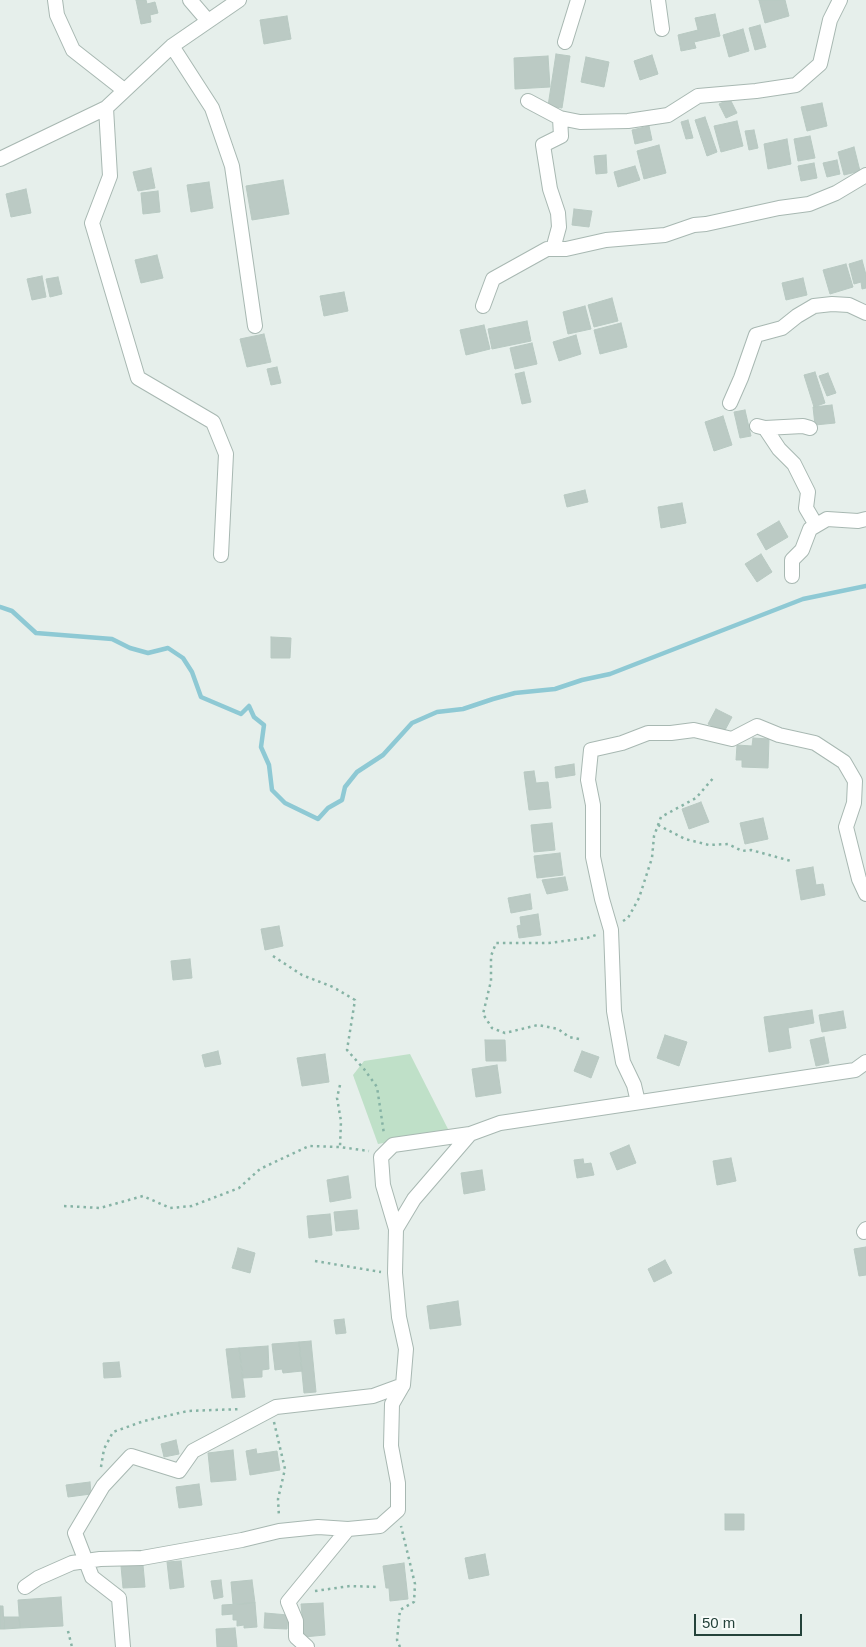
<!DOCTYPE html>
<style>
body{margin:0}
#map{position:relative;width:866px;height:1647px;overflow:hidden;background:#e6efeb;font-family:Arial,sans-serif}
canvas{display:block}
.scale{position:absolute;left:694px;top:1614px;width:108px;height:22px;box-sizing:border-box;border:2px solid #24423a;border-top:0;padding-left:6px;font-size:15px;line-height:18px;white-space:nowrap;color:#24423a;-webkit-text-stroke:4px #f7fbf9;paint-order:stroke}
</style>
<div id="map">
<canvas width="866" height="1647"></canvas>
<div class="scale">50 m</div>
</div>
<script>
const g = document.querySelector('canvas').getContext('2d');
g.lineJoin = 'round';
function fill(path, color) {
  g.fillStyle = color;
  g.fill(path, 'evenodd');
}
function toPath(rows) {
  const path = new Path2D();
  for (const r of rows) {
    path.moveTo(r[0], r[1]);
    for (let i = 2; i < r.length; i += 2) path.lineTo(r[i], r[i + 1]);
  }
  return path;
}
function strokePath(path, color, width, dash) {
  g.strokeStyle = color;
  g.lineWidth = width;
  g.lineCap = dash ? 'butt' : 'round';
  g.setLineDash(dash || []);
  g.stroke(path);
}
const green = toPath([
 [410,1054,449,1131,378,1144,353,1075,364,1061]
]);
const stream = toPath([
 [0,607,12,611,36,633,112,639,130,648,148,653,168,648,183,658,192,672,201,697,241,714,249,706,254,717,264,725,261,747,269,765,272,790,285,803,318,819,328,808,342,800,345,787,357,772,383,755,412,723,437,712,463,709,493,699,515,693,555,689,582,680,610,674,803,599,866,586]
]);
const building = toPath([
 [136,0,146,0,147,4,155,2,158,13,150,15,151,22,141,24,136,0],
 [759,0,785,0,789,16,765,23,759,0],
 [715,14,720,36,694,42,696,48,681,51,678,35,698,30,695,18,715,14],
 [287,16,291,39,264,44,260,20,287,16],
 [760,25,766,47,755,50,749,28,760,25],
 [743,29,749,51,729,57,723,35,743,29],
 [556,54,570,56,562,108,548,106,556,54],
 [652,55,658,74,640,80,634,61,652,55],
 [548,56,550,87,515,89,514,58,548,56],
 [586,57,609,62,604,87,581,82,586,57],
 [730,99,737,113,726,118,719,104,730,99],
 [822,103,827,126,807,131,801,107,822,103],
 [705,117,717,152,707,156,695,120,705,117],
 [688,120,693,138,686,139,681,122,688,120],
 [737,121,743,146,721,152,714,126,737,121],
 [649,126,652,140,635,144,632,130,649,126],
 [754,130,758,148,749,150,745,131,754,130],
 [810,136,815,158,798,161,794,139,810,136],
 [787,139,791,164,768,169,764,144,787,139],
 [659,145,666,173,644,179,637,151,659,145],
 [854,147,860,171,844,175,838,152,854,147],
 [606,155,607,173,596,174,594,156,606,155],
 [837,160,840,174,827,177,823,163,837,160],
 [814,163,817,178,801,181,798,166,814,163],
 [635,166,640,180,618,187,614,172,635,166],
 [151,168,155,188,138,191,133,172,151,168],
 [283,180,289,214,252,220,246,186,283,180],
 [209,182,213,208,191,212,187,185,209,182],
 [26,189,31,213,11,217,6,194,26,189],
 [158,191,160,212,143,214,141,193,158,191],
 [574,209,592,211,589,227,572,225,574,209],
 [157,255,163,278,141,283,135,260,157,255],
 [862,260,866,275,866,288,862,289,861,282,854,284,849,264,862,260],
 [846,264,853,287,830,294,823,270,846,264],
 [42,276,46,297,32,300,27,279,42,276],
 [58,277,62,294,50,297,46,279,58,277],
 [803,278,807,295,786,300,782,283,803,278],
 [344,292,348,311,324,316,320,296,344,292],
 [612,298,618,321,594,327,588,305,612,298],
 [585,306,591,329,568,334,563,312,585,306],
 [527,321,531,341,492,349,488,329,527,321],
 [621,323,627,347,600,354,594,330,621,323],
 [484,325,490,349,466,355,460,330,484,325],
 [264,334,271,362,247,367,240,339,264,334],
 [576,335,581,354,559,361,553,342,576,335],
 [532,343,537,364,515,369,510,348,532,343],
 [277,367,281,383,271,385,267,369,277,367],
 [524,372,531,402,522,404,515,374,524,372],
 [815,372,825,403,814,407,804,375,815,372],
 [828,373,836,393,827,396,819,376,828,373],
 [832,405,835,423,815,425,813,407,832,405],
 [745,410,751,436,740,438,734,412,745,410],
 [723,416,732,445,714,451,705,422,723,416],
 [585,490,588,502,567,507,564,495,585,490],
 [682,503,686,523,661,528,658,507,682,503],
 [779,521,788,537,766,550,757,534,779,521],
 [761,554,772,572,757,582,745,564,761,554],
 [271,637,291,638,290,658,271,658,271,637],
 [716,709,732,717,724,732,708,724,716,709],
 [753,738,769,739,768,768,742,767,742,760,736,760,737,745,752,746,753,738],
 [574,764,575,775,556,778,555,767,574,764],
 [534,771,536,783,548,782,551,808,529,810,524,772,534,771],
 [701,802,709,822,689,829,682,809,701,802],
 [763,818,768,839,745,844,740,823,763,818],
 [552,823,555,850,534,852,531,825,552,823],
 [560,853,563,875,537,878,534,856,560,853],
 [813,867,816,885,823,884,825,895,801,900,796,870,813,867],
 [565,877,568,890,547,894,542,880,565,877],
 [530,894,532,909,511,913,508,898,530,894],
 [538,914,541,935,519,938,517,926,521,925,520,917,538,914],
 [279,926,283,946,265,950,261,929,279,926],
 [190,959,192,978,173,980,171,961,190,959],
 [812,1010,814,1023,788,1028,791,1048,769,1052,764,1017,812,1010],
 [843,1011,846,1028,822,1032,819,1015,843,1011],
 [665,1035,687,1042,679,1066,657,1058,665,1035],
 [824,1037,829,1063,816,1066,810,1040,824,1037],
 [485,1040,505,1040,506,1061,486,1061,485,1040],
 [218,1051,221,1064,205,1067,202,1055,218,1051],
 [582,1051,599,1057,591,1078,574,1071,582,1051],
 [325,1054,329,1082,302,1086,297,1058,325,1054],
 [497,1065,501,1093,476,1097,472,1069,497,1065],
 [629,1145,636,1163,617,1170,610,1153,629,1145],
 [731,1158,736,1181,717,1185,713,1161,731,1158],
 [583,1159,584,1164,591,1163,594,1175,577,1178,574,1160,583,1159],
 [482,1170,485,1190,464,1194,461,1173,482,1170],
 [348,1176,351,1198,330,1202,327,1180,348,1176],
 [357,1210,359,1229,336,1231,334,1212,357,1210],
 [330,1214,332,1235,309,1238,307,1216,330,1214],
 [866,1247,866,1275,859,1276,854,1249,866,1247],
 [238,1248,255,1253,250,1273,232,1268,238,1248],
 [665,1260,672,1273,654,1282,648,1269,665,1260],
 [458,1301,461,1325,430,1329,427,1306,458,1301],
 [344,1319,346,1333,336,1334,334,1320,344,1319],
 [311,1341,316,1392,304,1393,299,1342,311,1341],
 [299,1342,302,1371,283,1373,282,1369,275,1370,272,1344,299,1342],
 [268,1346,269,1369,262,1370,262,1377,243,1378,239,1348,268,1346],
 [239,1348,245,1397,232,1398,226,1349,239,1348],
 [119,1362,121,1377,104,1378,103,1363,119,1362],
 [176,1440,179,1454,164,1457,161,1444,176,1440],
 [256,1449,257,1454,277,1451,280,1470,250,1475,246,1451,256,1449],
 [233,1450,236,1480,211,1482,208,1453,233,1450],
 [90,1482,91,1494,68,1497,66,1485,90,1482],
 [199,1484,202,1505,179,1508,176,1487,199,1484],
 [725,1514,744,1514,744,1530,725,1530,725,1514],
 [485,1554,489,1575,469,1579,465,1558,485,1554],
 [181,1561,184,1587,170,1589,167,1562,181,1561],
 [404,1563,408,1599,390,1601,389,1588,386,1588,383,1566,404,1563],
 [143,1565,145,1587,123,1588,121,1566,143,1565],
 [221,1580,223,1597,214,1599,211,1581,221,1580],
 [252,1580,255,1603,233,1604,231,1582,252,1580],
 [61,1597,63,1626,20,1628,18,1600,61,1597],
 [255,1603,257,1627,244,1628,244,1625,237,1626,237,1620,233,1620,233,1614,222,1615,222,1605,255,1603],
 [323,1603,325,1635,304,1637,301,1604,323,1603],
 [0,1606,3,1606,4,1629,0,1629,0,1606],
 [265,1613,288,1615,287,1629,264,1628,265,1613],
 [4,1617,19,1617,20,1628,4,1629,4,1617],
 [235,1628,237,1647,217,1647,216,1629,235,1628]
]);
const path = toPath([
 [658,825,685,839,709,845,728,844,742,851,751,850,791,861],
 [623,921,628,918,639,898,652,858,654,836,661,817,696,798,715,776],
 [273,956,302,975,333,987,355,1000,347,1050,364,1069,377,1087,384,1134],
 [579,1039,569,1037,558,1029,538,1025,505,1033,492,1028,483,1014,491,981,491,956,496,943,549,943,587,938,599,934],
 [340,1085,337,1098,341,1121,340,1147],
 [64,1206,100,1208,143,1196,170,1208,192,1206,239,1188,260,1169,309,1146,340,1147,369,1151],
 [315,1261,381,1272],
 [274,1422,285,1469,278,1499,279,1517],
 [101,1467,104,1449,113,1432,144,1421,188,1411,241,1409],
 [315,1591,350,1586,378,1587],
 [68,1631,72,1647],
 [400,1647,397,1640,400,1610,414,1602,415,1584,401,1526]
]);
const minor = toPath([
 [55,0,57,15,73,50,124,90],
 [190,0,208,21],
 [658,0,662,29],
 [565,42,578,0],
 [172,46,212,108,232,166,255,326],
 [528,101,560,118,561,136,543,145,550,189,558,213,559,227,553,249],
 [106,108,110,176,92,223,138,378,213,422,226,454,221,555],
 [560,118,580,122,628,121,668,115,698,96,756,91,796,85,820,64,830,20,840,0],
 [0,159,106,108,172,46,239,0],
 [483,306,493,279,547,249,566,249,606,240,665,235,694,225,706,224,779,208,809,204,836,193,866,175],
 [730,403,741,378,756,335,782,328,797,316,814,306,832,304,849,305,866,313],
 [757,426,765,428,779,449,794,464,808,492,806,508,816,525],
 [765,428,803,426,810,428],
 [792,576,792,560,802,550,810,529,827,519,858,521,866,519],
 [638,1102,634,1085,623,1062,614,1011,611,930,602,899,593,857,593,805,588,780,591,750,622,743,648,733,671,733,694,730,732,739,757,726,779,735,815,743,844,762,855,781,854,803,846,827,859,879,866,894],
 [396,1229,383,1185,381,1157,393,1145,470,1134],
 [864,1232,866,1229],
 [25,1587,38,1578,72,1563,100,1559,142,1558,242,1540,279,1531,318,1527,348,1529],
 [123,1647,119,1598,92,1577,75,1533,103,1486,131,1456,179,1471,193,1451,276,1407,373,1396,403,1385,406,1349,399,1317,395,1273,396,1229,414,1199,470,1134,500,1123,855,1070,866,1062],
 [307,1647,296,1637,296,1621,288,1602,348,1529,380,1526,398,1510,398,1483,391,1446,392,1404,403,1385]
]);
fill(green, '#bfe0c8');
strokePath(stream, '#8ec9d4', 4.5);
fill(building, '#bbcac4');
strokePath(building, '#b8c9c2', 1);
strokePath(minor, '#a8b8b2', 16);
strokePath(path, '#86b3a5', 2.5, [2.5, 4]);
strokePath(minor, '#fff', 14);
</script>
